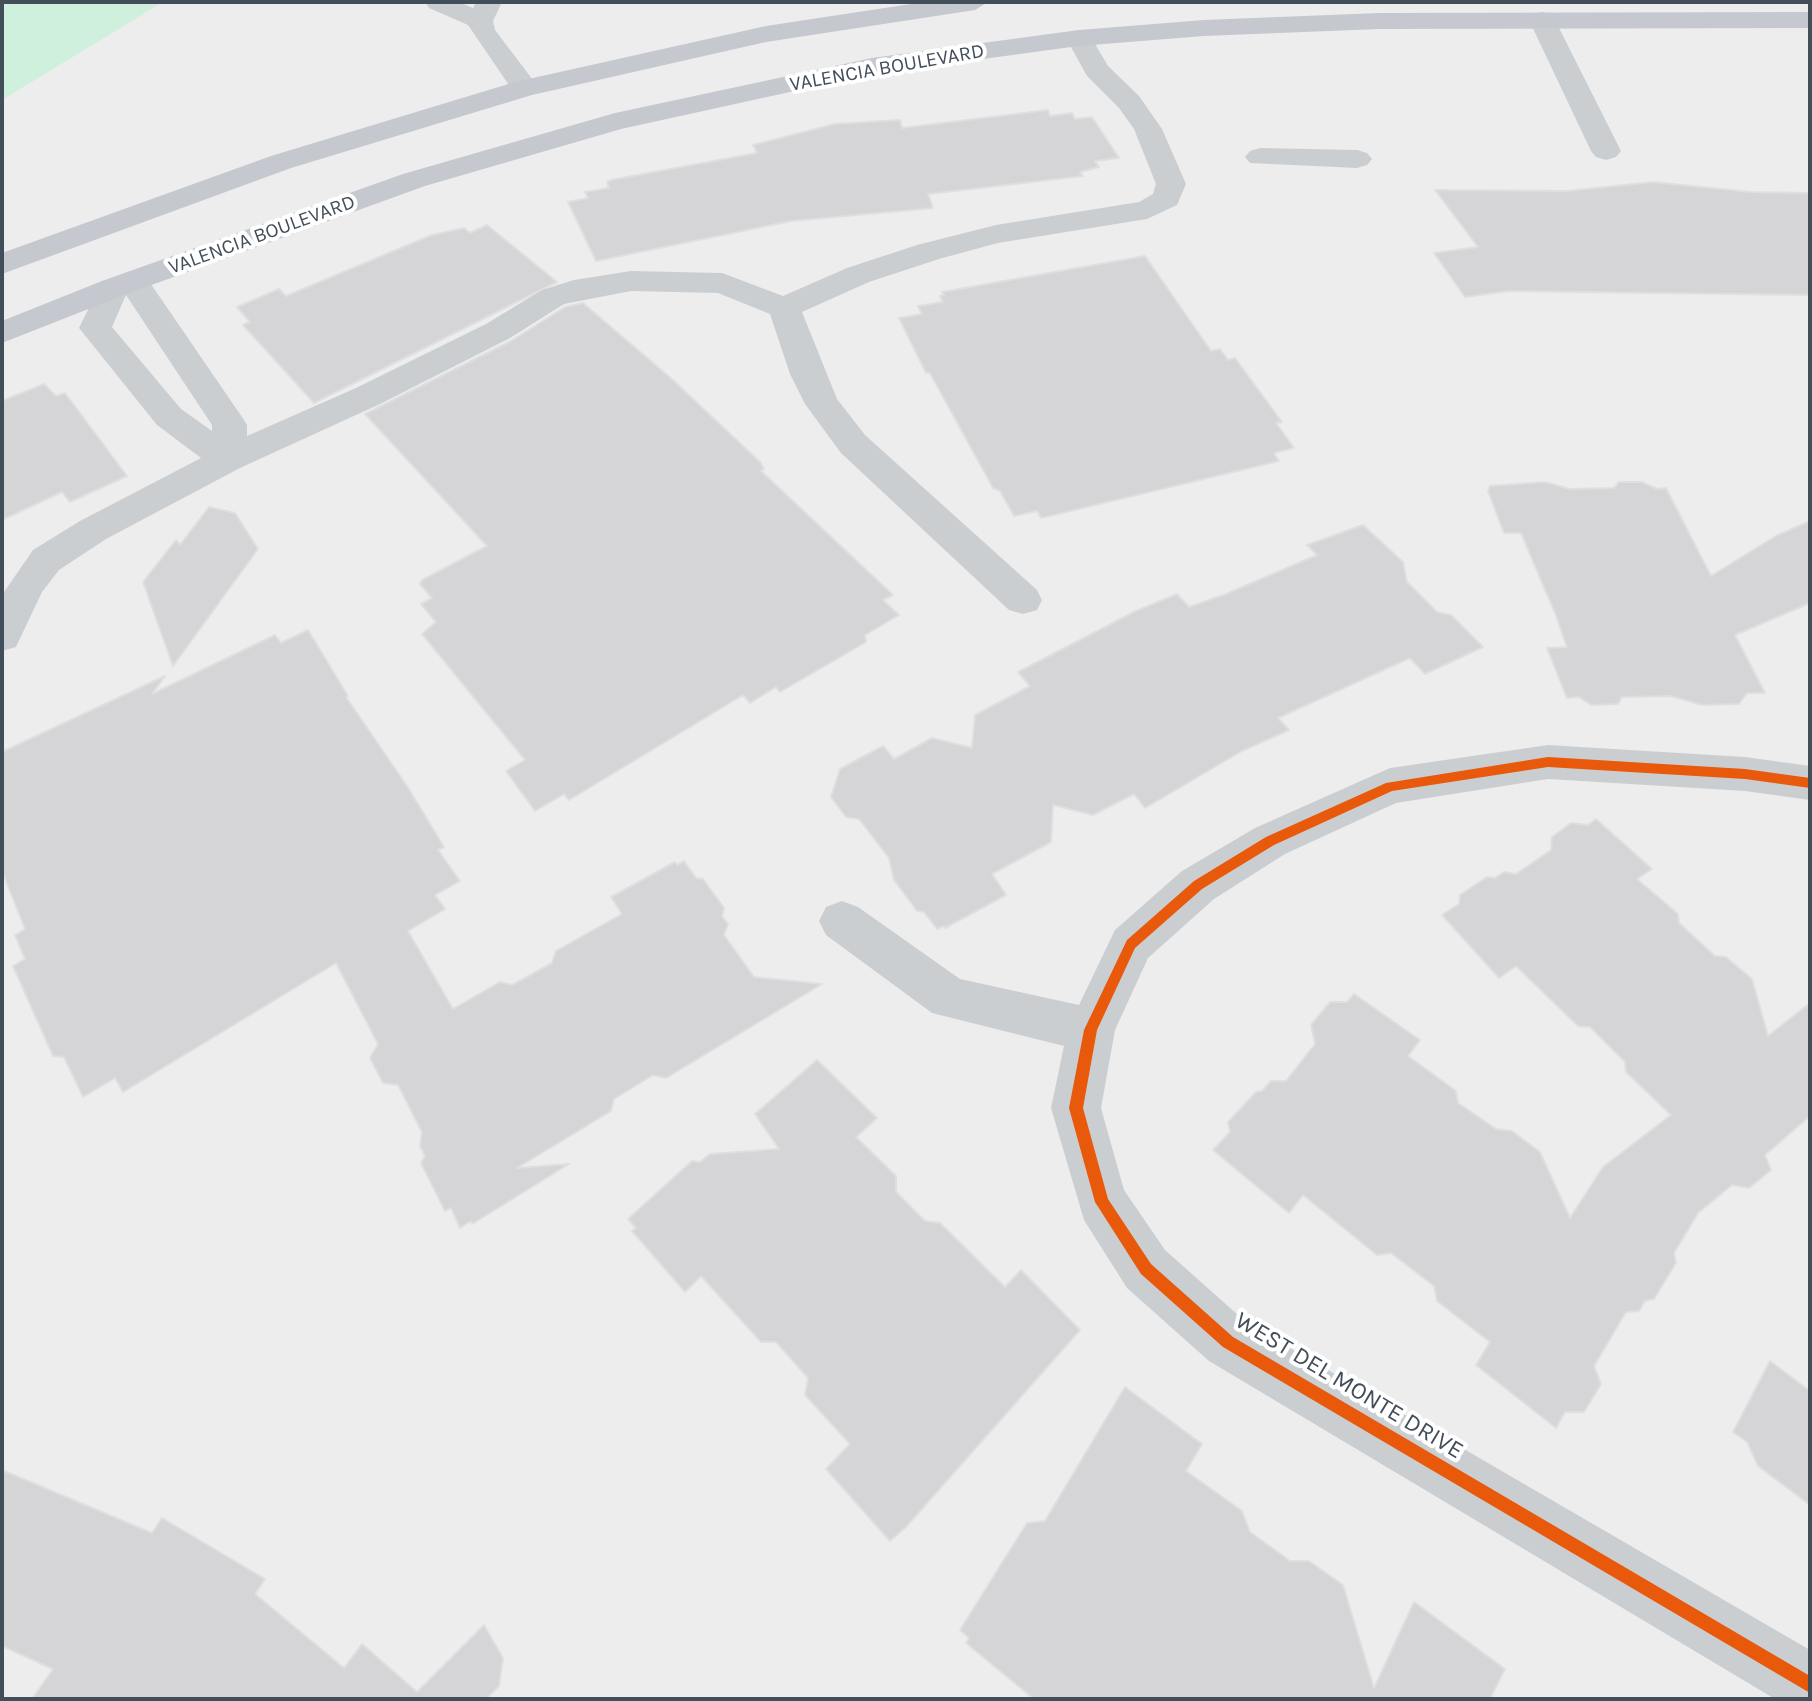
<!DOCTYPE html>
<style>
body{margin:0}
#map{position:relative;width:1812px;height:1701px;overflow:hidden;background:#eeeded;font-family:Karla,sans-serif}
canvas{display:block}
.frame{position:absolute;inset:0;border:4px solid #434e5b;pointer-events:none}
</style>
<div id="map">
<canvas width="1812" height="1701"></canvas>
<div class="frame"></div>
</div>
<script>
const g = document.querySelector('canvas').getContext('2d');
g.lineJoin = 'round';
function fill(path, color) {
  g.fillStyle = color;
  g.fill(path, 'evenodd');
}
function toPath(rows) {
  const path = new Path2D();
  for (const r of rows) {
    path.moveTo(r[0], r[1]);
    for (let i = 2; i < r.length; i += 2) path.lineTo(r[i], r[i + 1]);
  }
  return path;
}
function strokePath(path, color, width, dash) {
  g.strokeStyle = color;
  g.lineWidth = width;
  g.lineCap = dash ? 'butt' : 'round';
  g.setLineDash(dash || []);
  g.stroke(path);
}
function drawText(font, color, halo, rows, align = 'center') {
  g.font = font + ' Karla,sans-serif';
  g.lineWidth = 8;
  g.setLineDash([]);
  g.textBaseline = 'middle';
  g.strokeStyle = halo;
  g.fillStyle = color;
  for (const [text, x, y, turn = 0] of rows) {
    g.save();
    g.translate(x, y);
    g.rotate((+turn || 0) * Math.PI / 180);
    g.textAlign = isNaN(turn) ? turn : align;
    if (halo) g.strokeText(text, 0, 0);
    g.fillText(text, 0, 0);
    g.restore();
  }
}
const green = toPath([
 [2,2,163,2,2,100]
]);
const building = toPath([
 [1048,110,1050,116,1072,113,1075,119,1092,117,1119,158,1095,161,1099,167,1080,172,1083,176,928,194,933,208,791,221,596,261,568,202,588,198,585,192,609,188,607,182,611,180,757,153,753,145,835,124,900,120,902,128,1048,110],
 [1653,182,1750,192,1810,193,1810,295,1509,291,1465,297,1434,253,1478,247,1435,190,1568,191,1653,182],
 [487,225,557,282,314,403,243,325,250,322,237,307,279,289,286,296,432,235,464,228,470,233,487,225],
 [1145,256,1211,351,1220,349,1228,360,1235,358,1282,422,1276,423,1294,448,1274,453,1279,461,1041,518,1037,511,1014,516,1000,491,993,488,930,373,926,373,899,318,922,314,918,306,943,302,940,296,944,295,942,292,1145,256],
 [583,303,673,380,760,462,764,469,761,471,893,595,883,600,899,615,865,635,866,642,780,692,776,687,750,703,743,695,569,800,564,794,535,811,506,771,525,760,422,634,436,622,421,604,432,598,420,584,422,580,487,546,365,414,511,341,565,307,583,303],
 [44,384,56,396,65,393,127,476,70,502,62,492,2,520,2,401,44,384],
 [1545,482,1570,489,1614,488,1619,482,1642,482,1657,489,1666,488,1711,576,1776,536,1810,521,1810,603,1735,635,1765,693,1747,693,1739,704,1702,705,1671,696,1622,697,1618,704,1591,705,1579,697,1567,698,1547,648,1567,647,1555,613,1521,533,1504,533,1488,491,1490,486,1545,482],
 [209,507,235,513,258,549,173,666,143,582,176,540,180,545,209,507],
 [1363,525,1403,562,1407,582,1437,612,1451,615,1483,647,1425,674,1410,658,1278,718,1289,730,1242,751,1145,808,1134,794,1093,815,1053,805,1051,842,992,874,1006,895,945,928,944,926,937,929,924,912,917,911,894,880,889,858,859,819,846,817,831,797,840,769,883,746,894,759,932,738,972,748,975,715,1030,686,1018,672,1136,611,1177,594,1189,607,1226,594,1317,555,1307,545,1363,525],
 [308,630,348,696,346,697,407,786,444,847,438,850,460,881,435,895,445,909,408,931,453,1009,500,982,512,985,552,963,556,951,622,914,611,897,675,862,677,865,684,861,696,878,703,879,724,908,722,916,728,924,724,935,754,977,822,984,666,1078,653,1075,614,1099,611,1111,517,1168,569,1164,472,1224,471,1221,460,1228,451,1208,445,1211,421,1163,425,1156,420,1146,422,1132,398,1085,383,1083,370,1058,378,1044,336,963,123,1092,115,1078,83,1097,64,1057,53,1056,13,966,25,959,15,935,25,929,2,871,2,752,165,676,152,694,275,635,281,643,308,630],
 [1596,819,1652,869,1637,879,1678,914,1679,923,1715,956,1726,957,1752,979,1768,1036,1810,1003,1810,1116,1765,1155,1771,1170,1749,1188,1732,1185,1698,1213,1674,1253,1676,1263,1654,1299,1645,1301,1639,1311,1626,1312,1594,1366,1601,1384,1584,1412,1565,1412,1556,1428,1476,1365,1490,1342,1437,1301,1434,1286,1391,1253,1377,1255,1303,1195,1289,1213,1213,1150,1230,1132,1228,1122,1256,1092,1262,1091,1271,1081,1286,1081,1315,1044,1311,1025,1330,1002,1347,1002,1354,994,1420,1040,1408,1056,1456,1091,1458,1103,1496,1129,1512,1131,1540,1152,1570,1218,1603,1167,1671,1115,1626,1072,1625,1062,1590,1027,1578,1026,1516,966,1499,978,1442,915,1459,904,1460,895,1487,877,1495,878,1504,872,1516,874,1551,850,1552,837,1571,823,1588,825,1596,819],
 [817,1060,877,1118,856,1137,896,1176,896,1192,925,1221,940,1223,1005,1287,1021,1270,1080,1330,906,1527,890,1541,826,1469,850,1444,805,1395,808,1378,776,1342,761,1342,701,1276,685,1292,632,1231,636,1228,628,1219,692,1161,700,1162,710,1154,779,1149,755,1114,817,1060],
 [1770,1361,1810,1391,1810,1505,1758,1466,1747,1442,1733,1432,1770,1361],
 [1125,1387,1202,1444,1186,1471,1242,1511,1250,1532,1290,1561,1309,1561,1343,1585,1374,1688,1414,1602,1505,1669,1490,1699,1034,1699,966,1643,969,1638,960,1630,1027,1523,1045,1521,1125,1387],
 [2,1470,152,1533,162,1518,265,1579,255,1594,344,1668,362,1644,417,1692,484,1625,503,1658,499,1686,486,1699,32,1699,53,1669,2,1646,2,1470]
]);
const minor = toPath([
 [425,2,459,2,473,8,476,2,502,2,493,21,495,30,539,88,535,94,515,94,468,25,429,8,425,2],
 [1542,12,1551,14,1555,20,1621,151,1616,157,1606,160,1596,157,1591,151,1529,20,1533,14,1542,12],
 [1079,30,1088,32,1108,66,1139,96,1162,129,1186,184,1177,205,1147,219,998,243,939,259,869,282,802,312,837,399,865,435,1037,590,1042,600,1037,610,1023,614,1009,610,841,453,805,404,790,374,770,314,718,293,631,291,564,304,510,338,380,404,240,468,106,539,59,570,42,592,16,647,2,651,2,595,33,550,80,521,201,458,157,425,79,328,102,281,118,279,122,274,133,271,144,274,242,417,247,425,247,436,356,388,486,324,542,290,574,280,631,271,722,273,783,296,847,268,917,245,996,225,1139,202,1153,194,1156,184,1134,129,1119,108,1087,76,1066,38,1070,32,1079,30],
 [126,295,212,425,212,431,181,409,112,327,126,295],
 [1260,148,1357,150,1367,153,1372,159,1367,165,1357,168,1250,163,1245,157,1250,151,1260,148],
 [1548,745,1745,757,1810,766,1810,800,1745,791,1548,779,1396,803,1285,854,1214,899,1148,958,1115,1030,1101,1108,1124,1190,1165,1250,1247,1323,1810,1650,1810,1699,1775,1699,1209,1361,1127,1288,1084,1220,1051,1108,1064,1046,932,1013,826,935,819,921,826,907,842,901,858,907,960,979,1079,1005,1115,930,1182,871,1255,828,1390,768,1548,745]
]);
const major = toPath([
 [924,2,988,2,975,10,766,42,532,95,291,168,2,274,2,253,271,156,515,82,766,26,924,2],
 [1810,12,1810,28,1379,29,1204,36,1079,46,872,74,621,129,425,186,124,295,2,343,2,321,102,281,403,174,615,113,872,58,1079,30,1204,20,1379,13,1810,12]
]);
const cycleway = toPath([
 [1548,757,1745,769,1810,778,1810,788,1745,779,1548,767,1392,791,1274,845,1202,889,1135,948,1097,1030,1083,1108,1108,1199,1151,1264,1233,1337,1810,1676,1810,1693,1223,1347,1141,1274,1095,1202,1069,1108,1084,1030,1127,940,1194,881,1266,837,1386,783,1548,757]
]);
const farStreetnames = [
 ["VALENCIA BOULEVARD",887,68,-10],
 ["VALENCIA BOULEVARD",262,235,-20]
];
const streetNames = [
 ["WEST DEL MONTE DRIVE",1349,1386,31]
];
fill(green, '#cef0dd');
fill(building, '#d5d5d7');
strokePath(building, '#dfdfe0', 2);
fill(minor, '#cbced1');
fill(major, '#c5c8ce');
fill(cycleway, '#e8590c');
drawText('20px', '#434e5b', '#fff', farStreetnames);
drawText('24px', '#434e5b', '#fff', streetNames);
</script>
